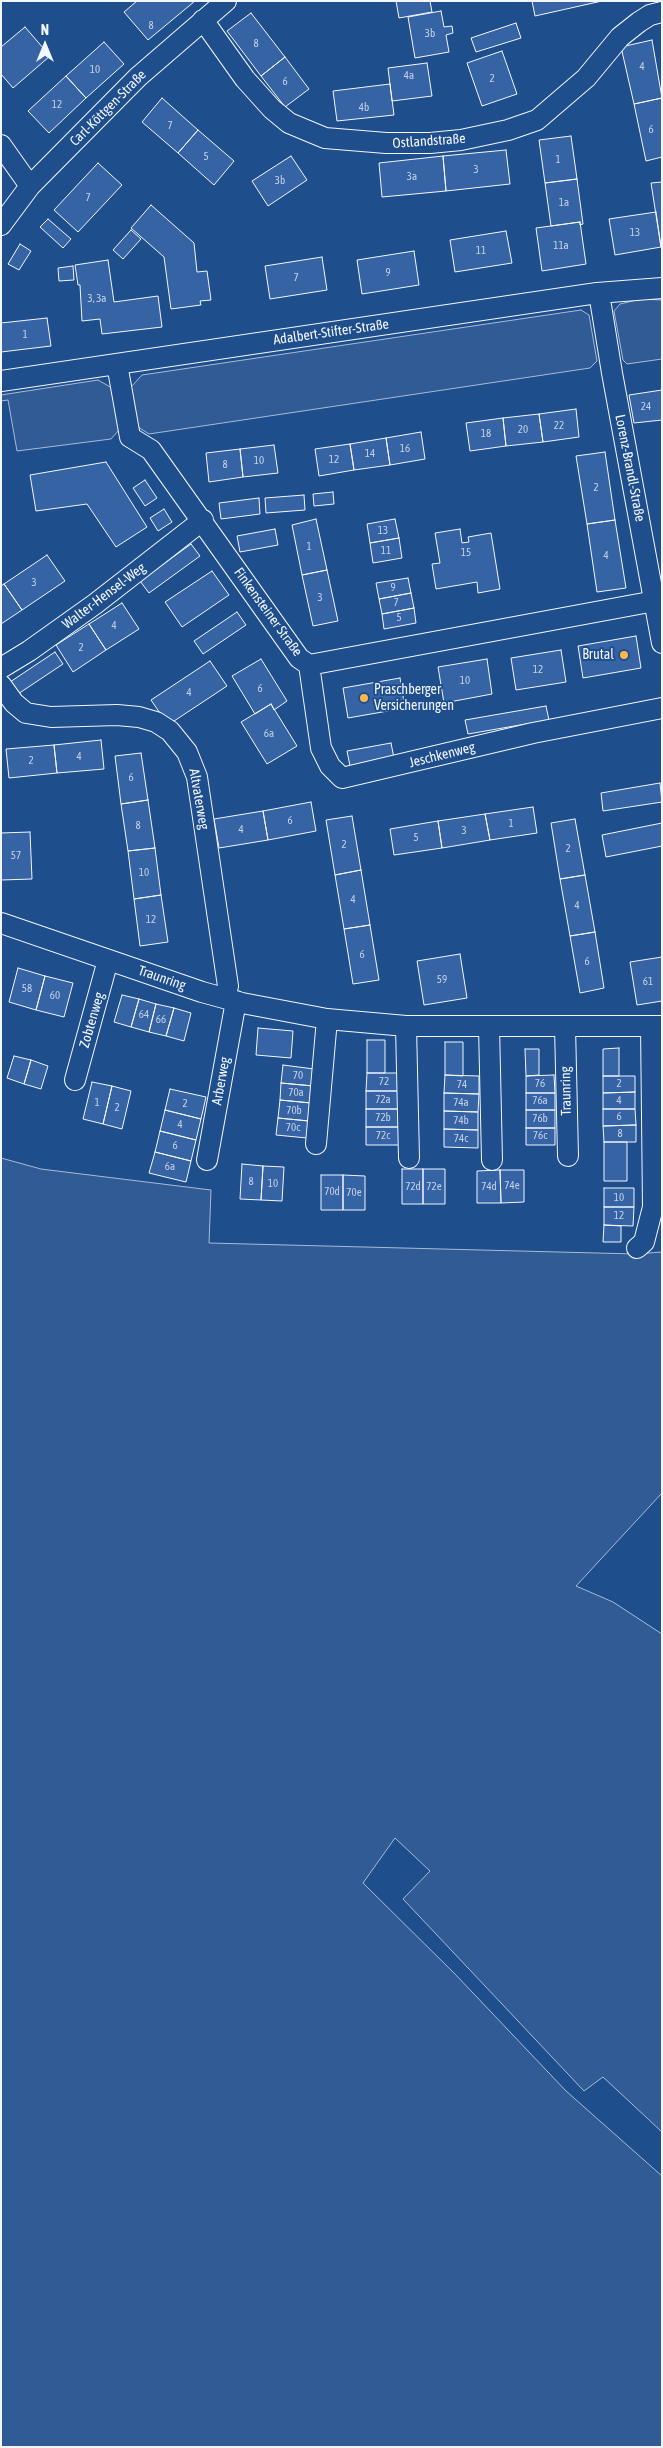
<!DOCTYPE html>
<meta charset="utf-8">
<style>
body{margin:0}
#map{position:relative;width:663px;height:2448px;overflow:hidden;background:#1f4e8c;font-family:"Asap Condensed",sans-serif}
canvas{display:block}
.frame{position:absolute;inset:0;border:2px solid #f2f6ff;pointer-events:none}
.north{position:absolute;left:20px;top:20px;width:50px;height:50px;-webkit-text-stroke:4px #1f4e8c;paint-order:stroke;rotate:0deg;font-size:14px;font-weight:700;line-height:20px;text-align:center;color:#f2f6ff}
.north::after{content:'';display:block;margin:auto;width:18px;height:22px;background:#f2f6ff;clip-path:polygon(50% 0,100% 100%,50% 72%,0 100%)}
</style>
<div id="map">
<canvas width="663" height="2448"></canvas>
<div class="frame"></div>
<div class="north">N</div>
</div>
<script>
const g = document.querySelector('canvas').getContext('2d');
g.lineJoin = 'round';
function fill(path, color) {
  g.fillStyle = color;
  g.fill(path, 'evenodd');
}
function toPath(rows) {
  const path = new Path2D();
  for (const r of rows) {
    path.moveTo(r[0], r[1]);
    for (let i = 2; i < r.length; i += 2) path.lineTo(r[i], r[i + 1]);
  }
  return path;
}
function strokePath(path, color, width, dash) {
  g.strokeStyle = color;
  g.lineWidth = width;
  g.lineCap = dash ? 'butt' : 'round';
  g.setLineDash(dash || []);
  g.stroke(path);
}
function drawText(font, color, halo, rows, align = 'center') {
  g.font = font + ' "Asap Condensed",sans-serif';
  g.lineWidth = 4;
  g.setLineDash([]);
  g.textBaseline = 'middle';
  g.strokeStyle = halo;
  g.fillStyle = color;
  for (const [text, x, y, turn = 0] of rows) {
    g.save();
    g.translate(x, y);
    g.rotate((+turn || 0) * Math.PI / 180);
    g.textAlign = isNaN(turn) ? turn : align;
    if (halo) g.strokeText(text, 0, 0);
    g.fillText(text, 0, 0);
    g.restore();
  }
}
const green = toPath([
 [641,299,662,300,662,359,627,364,623,360,614,311,620,304,641,299],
 [581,310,589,315,597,361,590,368,149,434,138,427,131,387,142,375,581,310],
 [98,380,112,388,119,430,111,439,17,451,8,400,1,401,1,395,98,380],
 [1,1158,41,1169,211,1190,209,1243,636,1254,662,1252,662,1493,576,1586,613,1602,662,1634,662,2132,603,2077,584,2091,403,1899,430,1871,395,1838,363,1883,455,1974,566,2091,662,2176,662,2447,1,2447,1,1158]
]);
const building = toPath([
 [137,1,195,1,148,40,124,12,137,1],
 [396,1,430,1,432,12,399,18,396,1],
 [532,1,602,1,535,16,532,1],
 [441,11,444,27,452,26,453,33,446,35,449,52,415,58,408,17,441,11],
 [251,13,285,57,261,76,227,31,251,13],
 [516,23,521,38,476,52,471,38,516,23],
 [25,27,50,56,13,88,1,74,1,47,25,27],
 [652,40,662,98,634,104,621,47,652,40],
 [104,42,124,64,86,98,66,76,104,42],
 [502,51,517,94,482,106,467,63,502,51],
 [285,57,309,89,285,107,261,76,285,57],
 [427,63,432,96,392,101,388,68,427,63],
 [66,76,86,98,49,133,28,111,66,76],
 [390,84,394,115,337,121,333,91,390,84],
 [162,98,198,130,178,153,142,122,162,98],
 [662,98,662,157,646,161,634,104,662,98],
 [198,130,234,161,214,185,178,153,198,130],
 [571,136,577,179,545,183,539,140,571,136],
 [506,150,510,184,446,191,443,156,506,150],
 [291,156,307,180,268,206,252,181,291,156],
 [443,156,446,191,382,197,379,163,443,156],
 [98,163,122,185,78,232,54,210,98,163],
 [577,179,583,224,580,225,580,222,551,226,545,183,577,179],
 [662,182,662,247,661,247,651,183,662,182],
 [151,205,194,243,197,272,207,271,211,300,200,301,201,305,171,309,164,257,131,228,151,205],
 [656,212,661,247,615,255,609,219,656,212],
 [48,219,71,239,63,248,40,227,48,219],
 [580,222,586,264,542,271,536,228,580,222],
 [131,230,141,239,123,259,113,250,131,230],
 [506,231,512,263,455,272,450,240,506,231],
 [20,244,31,251,19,270,8,264,20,244],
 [414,251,419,285,362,294,357,260,414,251],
 [322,257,327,290,270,299,265,266,322,257],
 [108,260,114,302,158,296,162,327,102,334,100,319,82,321,80,285,78,285,75,265,108,260],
 [73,266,74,280,59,281,58,268,73,266],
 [47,318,51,346,1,352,1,323,47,318],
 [662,390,662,420,634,423,629,395,662,390],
 [576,409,579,437,543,442,539,414,576,409],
 [539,414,543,442,506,446,503,418,539,414],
 [503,418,506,446,470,451,466,423,503,418],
 [421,432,425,459,390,465,386,438,421,432],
 [386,438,390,465,354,470,350,444,386,438],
 [350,444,354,470,319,476,315,449,350,444],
 [274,445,278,473,243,477,240,449,274,445],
 [240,449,243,477,209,482,206,453,240,449],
 [605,452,615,520,587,524,576,456,605,452],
 [106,462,147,527,116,547,87,504,36,511,30,475,106,462],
 [145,480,157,498,145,506,133,488,145,480],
 [333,492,334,504,314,506,313,494,333,492],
 [304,495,305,510,266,513,265,498,304,495],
 [259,498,260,514,221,519,219,503,259,498],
 [164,509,172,522,158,531,150,518,164,509],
 [316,519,327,570,302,575,292,525,316,519],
 [395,519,399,538,370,543,367,524,395,519],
 [615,520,626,588,597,592,587,524,615,520],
 [275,529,278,545,240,552,237,536,275,529],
 [460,529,462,543,469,542,468,537,491,533,500,589,478,593,477,582,436,589,432,564,440,563,435,533,460,529],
 [399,538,402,558,373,563,370,543,399,538],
 [191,544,200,556,149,593,140,581,191,544],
 [47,555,65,581,22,610,4,584,47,555],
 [327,570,338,621,313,626,302,575,327,570],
 [212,571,229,595,182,627,165,602,212,571],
 [408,578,411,593,379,599,376,583,408,578],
 [4,584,22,610,1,624,1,586,4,584],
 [411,593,414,608,382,614,379,599,411,593],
 [122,603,139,629,106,650,89,624,122,603],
 [414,608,416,623,384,629,382,614,414,608],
 [237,612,246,625,203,654,194,641,237,612],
 [89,624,106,650,73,672,56,645,89,624],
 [636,636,641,668,583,678,578,646,636,636],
 [561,650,566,682,516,690,511,658,561,650],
 [55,652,63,664,18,694,10,682,55,652],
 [261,659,287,701,274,710,271,704,255,714,232,676,261,659],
 [487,659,492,694,444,703,438,667,487,659],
 [210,661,227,686,168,725,151,700,210,661],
 [400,678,405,708,348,718,343,688,400,678],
 [271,704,297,746,267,764,241,722,271,704],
 [546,706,549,720,468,734,465,720,546,706],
 [101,740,104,769,57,773,54,745,101,740],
 [391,743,394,758,350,766,347,751,391,743],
 [54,745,57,773,9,778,6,749,54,745],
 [141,753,148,800,121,804,115,756,141,753],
 [660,783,662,802,603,811,601,793,660,783],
 [148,800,155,848,128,851,121,804,148,800],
 [311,802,316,831,268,840,263,811,311,802],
 [533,807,537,833,490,840,485,814,533,807],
 [263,811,268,840,219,848,214,819,263,811],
 [485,814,490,840,442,848,438,821,485,814],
 [352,816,361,870,335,875,326,820,352,816],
 [575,819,585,875,560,879,551,823,575,819],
 [438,821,442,848,394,855,390,829,438,821],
 [662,823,662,846,606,857,602,835,662,823],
 [30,832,32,879,1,880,1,833,30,832],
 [155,848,161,895,134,899,128,851,155,848],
 [361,870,370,925,344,929,335,875,361,870],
 [585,875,595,932,570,936,560,879,585,875],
 [161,895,168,942,140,946,134,899,161,895],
 [370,925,379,980,353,984,344,929,370,925],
 [595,932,604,988,580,993,570,936,595,932],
 [460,954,467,998,424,1005,417,961,460,954],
 [662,957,662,1001,637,1005,630,962,662,957],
 [18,968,45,976,36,1010,9,1002,18,968],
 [45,976,73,983,64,1017,36,1010,45,976],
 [122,995,139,999,131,1027,114,1022,122,995],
 [139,999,156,1004,149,1032,131,1027,139,999],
 [156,1004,174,1008,166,1036,149,1032,156,1004],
 [174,1008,191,1013,184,1041,166,1036,174,1008],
 [258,1028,293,1031,291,1058,256,1055,258,1028],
 [367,1040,385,1040,385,1073,367,1073,367,1040],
 [445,1042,463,1042,463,1076,445,1075,445,1042],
 [619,1048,619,1076,603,1076,603,1049,619,1048],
 [525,1049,539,1049,539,1075,526,1076,525,1049],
 [14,1056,31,1060,24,1084,7,1078,14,1056],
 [31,1060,48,1066,41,1089,24,1084,31,1060],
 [283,1065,314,1069,313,1086,281,1083,283,1065],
 [367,1073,401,1073,401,1091,366,1091,367,1073],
 [445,1075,479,1076,479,1094,444,1093,445,1075],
 [554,1075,555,1093,526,1093,526,1076,554,1075],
 [603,1076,635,1076,635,1092,603,1093,603,1076],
 [92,1082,112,1086,103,1124,83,1119,92,1082],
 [281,1083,313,1086,311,1103,280,1100,281,1083],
 [112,1086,131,1091,122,1129,103,1124,112,1086],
 [170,1089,206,1097,201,1119,165,1110,170,1089],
 [366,1091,401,1091,401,1109,366,1109,366,1091],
 [635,1092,635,1109,603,1109,603,1093,635,1092],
 [444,1093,479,1094,478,1112,444,1111,444,1093],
 [526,1093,555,1093,555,1110,526,1110,526,1093],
 [280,1100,311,1103,309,1121,278,1118,280,1100],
 [366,1109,401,1109,400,1127,366,1127,366,1109],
 [603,1109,635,1109,636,1125,603,1126,603,1109],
 [165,1110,201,1119,196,1140,160,1131,165,1110],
 [526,1110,555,1110,555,1128,526,1128,526,1110],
 [444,1111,478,1112,478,1130,444,1129,444,1111],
 [278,1118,309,1121,307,1138,276,1135,278,1118],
 [636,1125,636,1142,604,1142,603,1126,636,1125],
 [366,1127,400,1127,400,1145,366,1145,366,1127],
 [526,1128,555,1128,555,1145,526,1145,526,1128],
 [444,1129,478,1130,478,1148,444,1147,444,1129],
 [160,1131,196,1140,191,1161,155,1152,160,1131],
 [604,1142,627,1142,627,1181,604,1181,604,1142],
 [155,1152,191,1161,186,1182,149,1173,155,1152],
 [242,1164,263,1166,261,1200,240,1199,242,1164],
 [263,1166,284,1167,282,1201,261,1200,263,1166],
 [402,1169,423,1169,423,1204,402,1204,402,1169],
 [423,1169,445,1169,445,1204,423,1204,423,1169],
 [500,1170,501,1203,477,1203,477,1171,500,1170],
 [500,1170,524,1170,524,1202,501,1203,500,1170],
 [321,1175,343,1175,343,1210,321,1210,321,1175],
 [343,1175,365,1176,365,1210,343,1210,343,1175],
 [604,1188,634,1188,634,1207,604,1207,604,1188],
 [604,1207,634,1207,633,1226,604,1225,604,1207],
 [604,1225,621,1226,621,1242,603,1242,604,1225]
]);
const minor = toPath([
 [203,20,245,79,272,109,289,123,325,138,386,143,430,143,461,140,508,130,537,120,586,78,620,37,639,22,650,15,662,12],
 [1,145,30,186],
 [1,225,30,186,138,77,226,1],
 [599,293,612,373,662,643],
 [117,364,130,437,151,450,299,658,309,665,655,601],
 [1,381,597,293,662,288],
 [309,665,321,748,330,766,342,778,533,733,662,708],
 [1,668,29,651,95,604,203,520],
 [1,685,14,703,26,713,51,717,117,715,139,717,156,722,170,731,187,752,197,777,228,986,225,998],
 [1,923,202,992,242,1003,327,1019,406,1026,662,1026],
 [406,1026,409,1158],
 [489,1026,492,1160],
 [565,1026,568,1156],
 [75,1080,108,960],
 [316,1144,327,1019],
 [207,1160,236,1001],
 [637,1248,644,1242,653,1207,651,1026]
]);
const markers = [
 [624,655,5,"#ffb74d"],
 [364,698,5,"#ffb74d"]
];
const numberNames = [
 ["8",151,26],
 ["3b",430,34],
 ["8",256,44],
 ["4",642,67],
 ["10",95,70],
 ["4a",409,76],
 ["2",492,79],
 ["6",285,82],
 ["12",57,105],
 ["4b",364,108],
 ["7",170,126],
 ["6",651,130],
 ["5",206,157],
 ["1",558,160],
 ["3",476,170],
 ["3a",412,177],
 ["3b",280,181],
 ["7",88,198],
 ["1a",564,203],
 ["13",635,233],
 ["11a",561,246],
 ["11",481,251],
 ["9",388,273],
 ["7",296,278],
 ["3, 3a",97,299],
 ["1",25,335],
 ["24",646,407],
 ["22",559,426],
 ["20",523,430],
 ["18",486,434],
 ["16",405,449],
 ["14",370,454],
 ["12",334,460],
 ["10",259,461],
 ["8",225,465],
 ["2",596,488],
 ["13",383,531],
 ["1",309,547],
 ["11",386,551],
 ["15",466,553],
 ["4",606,556],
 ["3",34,583],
 ["9",393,588],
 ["3",320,598],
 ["7",396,603],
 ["5",399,618],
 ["4",114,626],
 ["2",81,648],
 ["12",538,670],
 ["10",465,681],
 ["6",260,689],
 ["4",189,693],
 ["6a",269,734],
 ["4",79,757],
 ["2",31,761],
 ["6",131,778],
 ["6",290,821],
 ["1",511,824],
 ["8",138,826],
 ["4",241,830],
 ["3",464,831],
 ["5",416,838],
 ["2",344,845],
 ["2",568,849],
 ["57",16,856],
 ["10",144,873],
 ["4",353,900],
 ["4",577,906],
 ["12",151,920],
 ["6",362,955],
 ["6",587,962],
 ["59",442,980],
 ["61",648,982],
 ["58",27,989],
 ["60",55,996],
 ["64",144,1015],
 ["66",161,1020],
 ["70",298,1076],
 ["72",384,1082],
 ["76",540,1084],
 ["2",619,1084],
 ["74",462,1085],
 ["70a",296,1093],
 ["72a",383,1100],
 ["76a",540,1101],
 ["4",619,1101],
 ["1",97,1103],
 ["74a",461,1103],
 ["2",185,1104],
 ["2",117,1108],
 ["70b",294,1111],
 ["6",619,1117],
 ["72b",383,1118],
 ["76b",540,1119],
 ["74b",461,1121],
 ["4",180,1125],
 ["70c",293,1128],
 ["8",620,1134],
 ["72c",383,1136],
 ["76c",540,1136],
 ["74c",461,1139],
 ["6",175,1146],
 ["6a",170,1167],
 ["8",251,1182],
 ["10",273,1184],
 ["74e",512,1186],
 ["72d",413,1187],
 ["72e",434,1187],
 ["74d",489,1187],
 ["70d",332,1192],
 ["70e",354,1193],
 ["10",619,1198],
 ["12",619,1216]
];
const streetNames = [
 ["Carl-Köttgen-Straße",108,108,-45],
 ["Ostlandstraße",429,141,-4],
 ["Adalbert-Stifter-Straße",331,332,-8],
 ["Lorenz-Brandl-Straße",630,468,79],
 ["Walter-Hensel-Weg",104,596,-37],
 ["Finkensteiner Straße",268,612,54],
 ["Jeschkenweg",442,755,-14],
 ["Altvaterweg",199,799,80],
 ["Traunring",162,978,19],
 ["Zobtenweg",92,1020,-74],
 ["Arberweg",221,1081,-80],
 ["Traunring",566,1091,-91]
];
const poiNames = [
 ["Brutal",614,655],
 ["Praschberger",374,690,"left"],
 ["Versicherungen",374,706,"left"]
];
fill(green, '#305b95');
strokePath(green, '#a8bbd7', 1);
fill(building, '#3563a3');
strokePath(building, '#f2f6ff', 1);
strokePath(minor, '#f2f6ff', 22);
strokePath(minor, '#1f4e8c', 20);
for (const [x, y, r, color] of markers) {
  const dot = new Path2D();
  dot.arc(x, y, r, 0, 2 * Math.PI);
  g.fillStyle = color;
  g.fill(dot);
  strokePath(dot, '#1f4e8c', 2);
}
drawText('11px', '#c3d1e8', null, numberNames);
drawText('14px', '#f2f6ff', '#1f4e8c', streetNames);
drawText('14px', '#f2f6ff', '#1f4e8c', poiNames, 'right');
</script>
